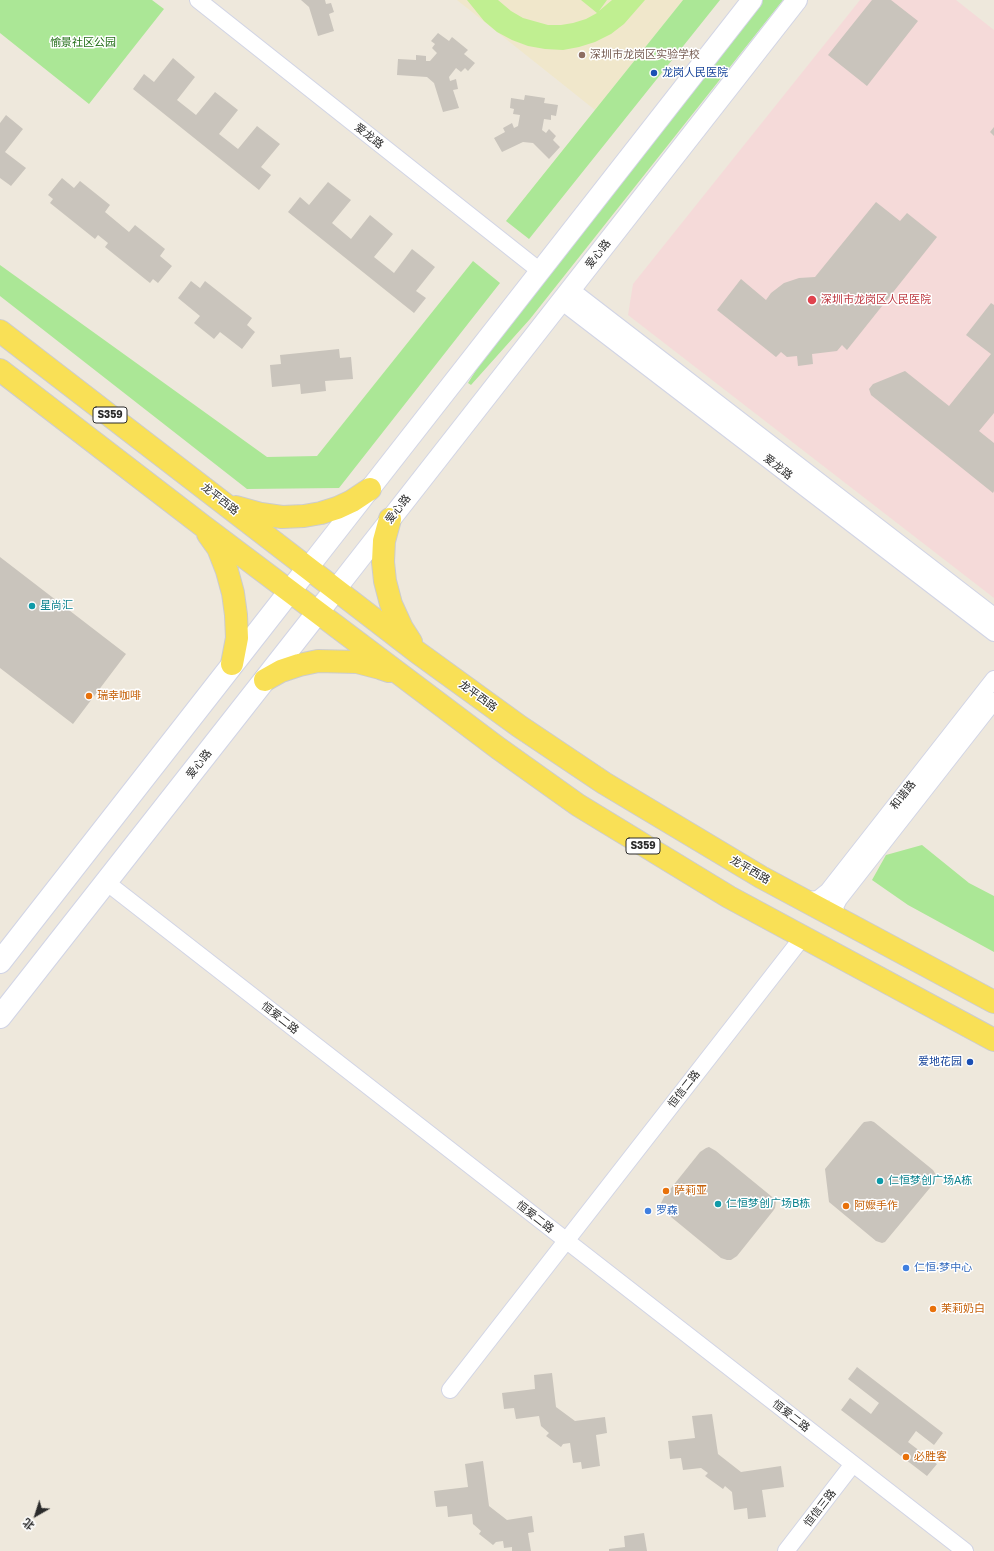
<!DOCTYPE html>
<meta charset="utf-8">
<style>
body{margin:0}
#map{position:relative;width:994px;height:1551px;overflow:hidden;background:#eee8dc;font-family:"Golos Text","Noto Sans SC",sans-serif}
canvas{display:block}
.north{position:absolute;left:16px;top:1495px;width:40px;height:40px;-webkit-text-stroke:3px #fff;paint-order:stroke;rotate:219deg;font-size:11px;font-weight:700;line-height:16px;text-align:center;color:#2b2b2b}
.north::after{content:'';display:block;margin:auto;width:14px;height:18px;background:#2b2b2b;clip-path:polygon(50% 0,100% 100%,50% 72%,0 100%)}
</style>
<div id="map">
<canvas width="994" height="1551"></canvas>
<div class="north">北</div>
</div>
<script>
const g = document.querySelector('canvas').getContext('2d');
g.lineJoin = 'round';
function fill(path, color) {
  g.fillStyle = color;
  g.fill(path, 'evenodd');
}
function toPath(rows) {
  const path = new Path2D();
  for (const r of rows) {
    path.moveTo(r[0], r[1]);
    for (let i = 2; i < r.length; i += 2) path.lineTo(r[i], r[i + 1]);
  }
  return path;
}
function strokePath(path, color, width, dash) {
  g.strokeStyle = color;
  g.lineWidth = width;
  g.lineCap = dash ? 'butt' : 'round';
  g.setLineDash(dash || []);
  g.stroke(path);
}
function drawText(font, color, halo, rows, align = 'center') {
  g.font = font + ' "Golos Text","Noto Sans SC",sans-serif';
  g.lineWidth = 3;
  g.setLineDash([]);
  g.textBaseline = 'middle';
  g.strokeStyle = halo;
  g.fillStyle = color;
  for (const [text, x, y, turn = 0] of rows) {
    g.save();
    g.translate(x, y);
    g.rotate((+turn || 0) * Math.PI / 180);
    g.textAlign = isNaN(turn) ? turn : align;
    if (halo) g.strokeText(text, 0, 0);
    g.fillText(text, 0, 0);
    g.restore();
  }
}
const education = toPath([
 [457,0,683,0,595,110]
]);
const medical = toPath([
 [860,0,956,0,994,30,994,598,628,315,633,284]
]);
const green = toPath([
 [0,0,152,0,164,9,89,104,0,33],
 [683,0,720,0,529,239,506,221],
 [763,0,783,0,530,319,471,385,468,383,490,348,518,309],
 [473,261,500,283,339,488,247,489,0,296,0,265,267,457,317,456],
 [922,845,969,883,994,896,994,952,908,905,872,880,886,855]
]);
const pitch = toPath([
 [467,0,498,0,511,11,523,18,548,25,561,25,573,23,586,19,597,13,581,0,607,0,599,11,612,0,645,0,624,24,611,34,595,42,579,47,563,50,545,49,528,46,512,40,497,32,484,21]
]);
const building = toPath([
 [301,0,325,0,326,4,331,3,334,12,329,14,334,31,318,36,309,7],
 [872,0,891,0,918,21,867,86,828,55],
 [438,33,449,41,452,37,468,50,464,54,475,63,468,71,465,68,461,72,456,68,449,77,450,81,456,79,458,89,453,90,459,108,443,112,434,83,427,77,397,75,398,59,416,60,416,55,426,56,426,61,430,61,437,53,432,48,435,44,431,41],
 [173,58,195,77,177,100,196,115,215,92,238,110,219,134,238,149,257,126,280,144,261,167,271,175,259,190,133,89,144,74,154,82],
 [525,95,545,98,544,103,558,105,556,116,551,115,551,120,544,119,542,130,546,133,549,129,556,136,553,140,560,147,549,159,533,143,523,142,502,152,494,138,505,132,503,128,512,123,514,128,518,126,520,115,513,114,514,109,510,108,511,98,524,100],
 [6,115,23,129,5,152,26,168,11,186,0,178,0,123],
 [994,127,994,136,990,132],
 [62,178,74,188,80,181,110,205,105,212,129,232,135,225,165,249,160,256,172,266,158,283,153,279,150,283,105,247,108,243,98,235,95,239,50,203,53,199,48,195],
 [328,182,351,200,332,223,351,239,370,215,393,234,374,257,394,273,412,249,435,267,416,291,426,298,414,313,288,212,300,197,309,205],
 [876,202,900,221,907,213,937,237,847,350,842,345,837,351,812,354,813,364,798,366,797,356,787,357,781,352,776,357,717,310,741,279,766,300,771,293,784,283,799,278,815,277],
 [191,281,200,288,205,281,252,318,247,325,255,332,242,349,220,332,214,339,194,323,200,316,178,298],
 [991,303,994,305,994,413,979,431,994,443,994,491,993,493,871,395,869,389,873,384,905,371,949,406,991,354,966,335],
 [339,349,340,358,351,357,353,379,325,381,326,391,301,394,300,384,272,387,270,365,281,364,280,355],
 [0,557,126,654,73,724,0,668],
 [871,1121,874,1122,933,1170,936,1175,934,1183,885,1242,882,1243,876,1241,829,1202,825,1169,862,1124,864,1122],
 [709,1147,716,1151,771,1196,776,1201,775,1208,773,1211,737,1256,731,1260,727,1260,721,1258,665,1212,661,1207,661,1203,664,1197,700,1152,706,1148],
 [857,1367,943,1433,934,1445,916,1431,908,1442,937,1464,927,1476,841,1410,850,1398,871,1414,879,1403,848,1379],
 [552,1373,556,1407,575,1421,605,1417,607,1433,596,1435,600,1466,582,1469,581,1462,573,1463,570,1443,563,1444,561,1447,546,1436,549,1433,541,1426,539,1416,516,1419,514,1408,504,1409,502,1393,535,1389,534,1375],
 [712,1414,718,1454,741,1472,781,1466,784,1487,762,1490,766,1517,748,1519,747,1508,734,1510,732,1492,725,1486,723,1489,705,1476,708,1473,701,1468,683,1470,681,1458,670,1459,668,1441,695,1438,692,1416],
 [483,1461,489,1506,507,1520,532,1516,534,1532,528,1533,531,1551,512,1551,512,1547,504,1548,503,1541,496,1542,493,1545,479,1534,481,1531,473,1524,472,1514,448,1517,447,1506,436,1507,434,1491,468,1487,465,1464],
 [644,1533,647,1551,609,1551,609,1549,625,1547,624,1536]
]);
const minor = toPath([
 [198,0,540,271],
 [570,289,994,616],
 [561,301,994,633],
 [106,882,965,1551],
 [806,900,818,899,828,891,994,679],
 [838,918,835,907,839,899,994,701],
 [450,1390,802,938],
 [786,1551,853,1464]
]);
const tertiary = toPath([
 [308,568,752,0],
 [336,589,797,0]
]);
const secondary = toPath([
 [0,962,308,568],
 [0,1017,336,589]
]);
const primary = toPath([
 [0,331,417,652,519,726,604,783,761,877,994,1002],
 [0,370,203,526,498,748,578,805,729,897,994,1040],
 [236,507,261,514,282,517,304,516,321,513,337,508,352,501,370,489],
 [390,519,384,541,383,562,385,581,391,604,402,628,411,642],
 [208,534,218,548,227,571,233,593,236,615,237,638,232,664],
 [265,680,281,671,299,665,318,661,357,662,380,668,389,671]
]);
const markers = [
 [582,55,4,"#8d6e63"],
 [654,73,4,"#1a4fb4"],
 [812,300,5,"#e0444e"],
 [32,606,4,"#0f9aa8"],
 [89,696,4,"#e8710a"],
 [970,1062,4,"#1a4fb4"],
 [880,1181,4,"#0f9aa8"],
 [666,1191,4,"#e8710a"],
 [718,1204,4,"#0f9aa8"],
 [846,1206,4,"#e8710a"],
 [648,1211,4,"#3f7fe0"],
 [906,1268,4,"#3f7fe0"],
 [933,1309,4,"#e8710a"],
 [906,1457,4,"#e8710a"]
];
const shields = [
 [110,415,34],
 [643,846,34]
];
const shieldNames = [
 ["S359",110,415],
 ["S359",643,846]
];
const parkNames = [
 ["愉景社区公园",83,43]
];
const educationNames = [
 ["深圳市龙岗区实验学校",590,55]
];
const transitNames = [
 ["龙岗人民医院",662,73],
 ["爱地花园",962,1062,"right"]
];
const streetNames = [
 ["爱龙路",369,136,38],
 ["爱心路",598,254,-52],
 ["爱龙路",778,467,38],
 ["龙平西路",220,499,38],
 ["爱心路",398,509,-52],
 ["龙平西路",478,696,36],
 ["爱心路",199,764,-52],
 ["和谐路",903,795,-52],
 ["龙平西路",750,870,30],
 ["恒爱二路",280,1018,38],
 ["恒信二路",684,1089,-52],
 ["恒爱二路",535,1217,38],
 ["恒爱二路",791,1416,38],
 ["恒信三路",820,1508,-52]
];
const healthNames = [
 ["深圳市龙岗区人民医院",821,300]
];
const cultureNames = [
 ["星尚汇",40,606],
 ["仁恒梦创广场A栋",888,1181],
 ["仁恒梦创广场B栋",726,1204]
];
const foodNames = [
 ["瑞幸咖啡",97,696],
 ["萨莉亚",674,1191],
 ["阿嬷手作",854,1206],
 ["茉莉奶白",941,1309],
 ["必胜客",914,1457]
];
const shopNames = [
 ["罗森",656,1211],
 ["仁恒·梦中心",914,1268]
];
fill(education, '#f0e7cb');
fill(medical, '#f5dad9');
fill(green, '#abe796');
fill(pitch, '#c0ef91');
fill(building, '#c9c4bc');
strokePath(minor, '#d1d4e5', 18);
strokePath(tertiary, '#d1d4e5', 22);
strokePath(secondary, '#d1d4e5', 24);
strokePath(primary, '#ccc', 24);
strokePath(minor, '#fff', 16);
strokePath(tertiary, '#fff', 20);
strokePath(secondary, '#fff', 22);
strokePath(primary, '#f9e056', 22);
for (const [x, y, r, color] of markers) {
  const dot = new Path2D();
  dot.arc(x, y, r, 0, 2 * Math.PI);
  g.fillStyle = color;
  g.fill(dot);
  strokePath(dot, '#fff', 1.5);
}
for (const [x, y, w] of shields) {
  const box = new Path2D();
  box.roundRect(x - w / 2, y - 8, w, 16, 3);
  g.fillStyle = '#fff';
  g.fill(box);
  strokePath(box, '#2b2b2b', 1);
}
drawText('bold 10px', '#2b2b2b', null, shieldNames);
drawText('11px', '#216d16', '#fff', parkNames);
drawText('11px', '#785e54', '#fff', educationNames, 'left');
drawText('11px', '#164399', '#fff', transitNames, 'left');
drawText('11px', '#2b2b2b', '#fff', streetNames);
drawText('11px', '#be3a42', '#fff', healthNames, 'left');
drawText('11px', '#0d838f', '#fff', cultureNames, 'left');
drawText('11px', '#c56008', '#fff', foodNames, 'left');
drawText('11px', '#366cbe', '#fff', shopNames, 'left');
</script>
